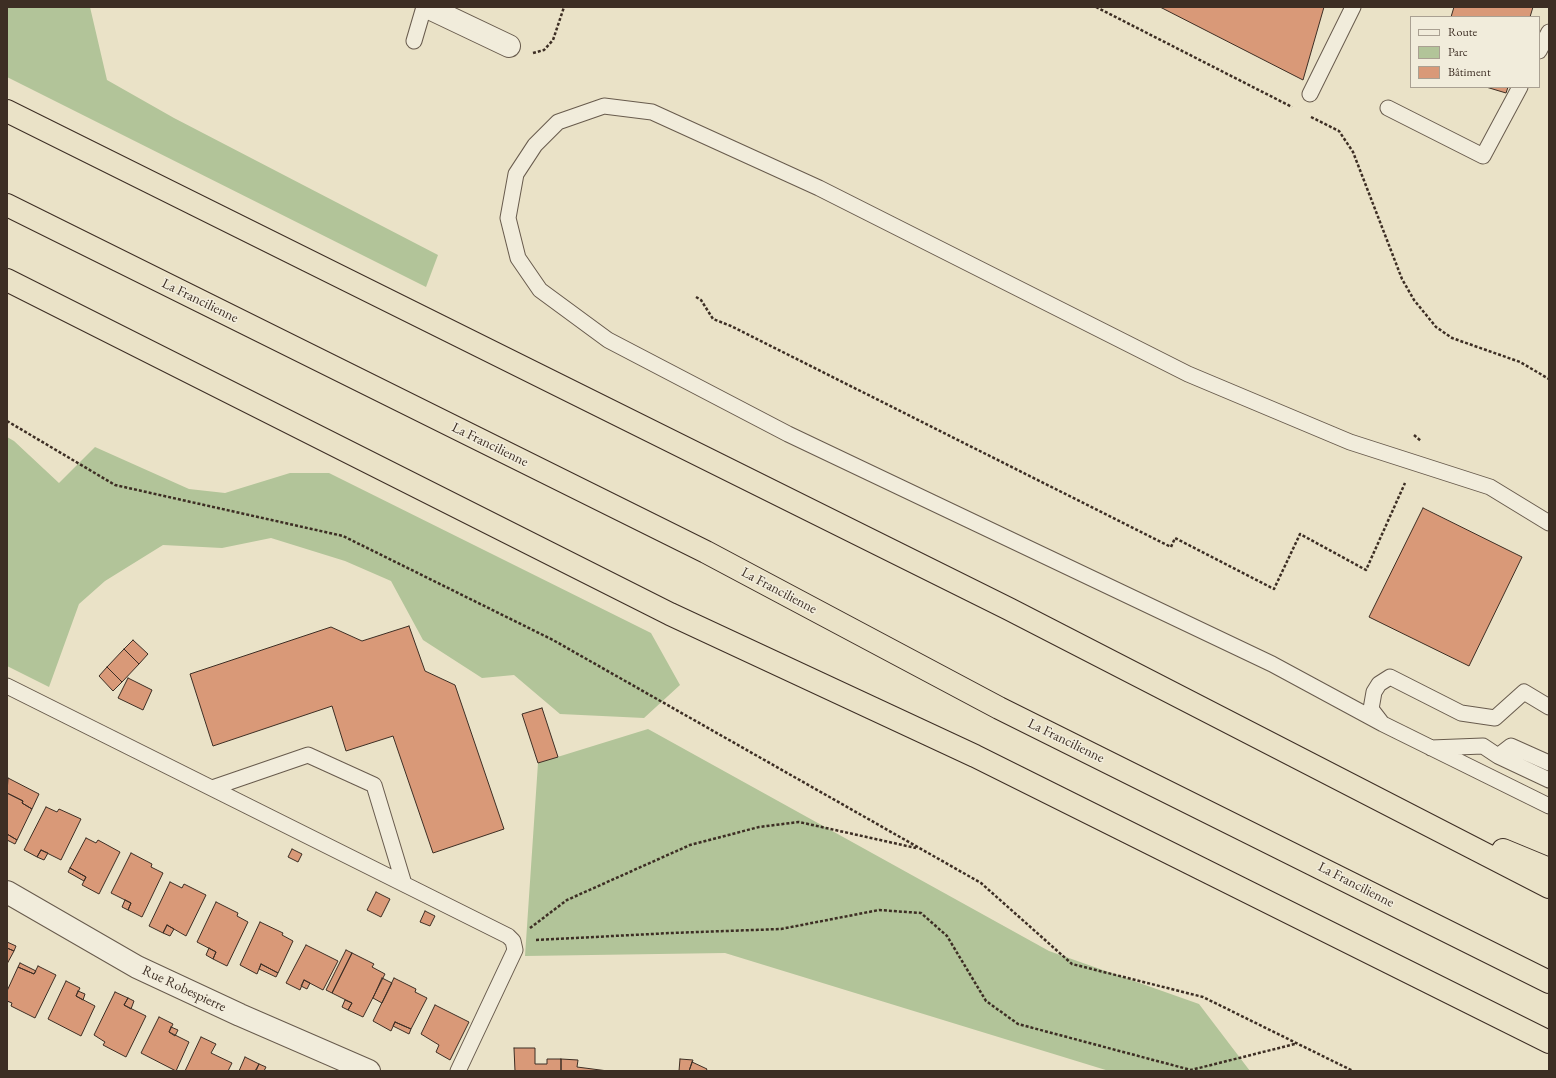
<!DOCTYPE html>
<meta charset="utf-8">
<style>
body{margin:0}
#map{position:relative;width:1556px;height:1078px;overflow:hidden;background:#eae2c7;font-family:"EB Garamond",serif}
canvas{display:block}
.frame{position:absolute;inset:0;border:8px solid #3d2e24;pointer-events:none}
.legend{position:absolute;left:1410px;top:16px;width:130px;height:72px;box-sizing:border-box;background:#f1ecdb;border:1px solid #a9a092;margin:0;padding:5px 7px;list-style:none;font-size:12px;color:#3d2e24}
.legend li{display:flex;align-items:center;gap:8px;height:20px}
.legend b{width:20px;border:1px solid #a9a092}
</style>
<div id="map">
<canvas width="1556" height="1078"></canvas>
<div class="frame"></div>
<ul class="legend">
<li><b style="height:5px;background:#f1ecdb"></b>Route</li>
<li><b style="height:11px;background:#b2c499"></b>Parc</li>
<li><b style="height:11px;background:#d99978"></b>Bâtiment</li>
</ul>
</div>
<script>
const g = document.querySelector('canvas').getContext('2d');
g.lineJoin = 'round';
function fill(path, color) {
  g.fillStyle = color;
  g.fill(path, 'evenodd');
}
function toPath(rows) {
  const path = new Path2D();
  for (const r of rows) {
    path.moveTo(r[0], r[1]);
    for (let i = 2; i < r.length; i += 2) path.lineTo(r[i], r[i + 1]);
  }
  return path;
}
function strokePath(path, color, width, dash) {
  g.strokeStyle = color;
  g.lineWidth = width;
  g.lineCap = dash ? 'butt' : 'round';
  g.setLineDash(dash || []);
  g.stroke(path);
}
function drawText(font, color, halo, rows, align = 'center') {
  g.font = font + ' "EB Garamond",serif';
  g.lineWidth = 3;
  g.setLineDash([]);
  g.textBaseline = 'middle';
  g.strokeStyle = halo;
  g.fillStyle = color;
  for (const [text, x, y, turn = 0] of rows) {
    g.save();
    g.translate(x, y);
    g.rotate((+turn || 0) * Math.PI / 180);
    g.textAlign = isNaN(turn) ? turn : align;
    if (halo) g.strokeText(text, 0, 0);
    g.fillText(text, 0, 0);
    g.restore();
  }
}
const green = toPath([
 [7,7,90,7,107,80,174,118,438,255,426,287,7,77],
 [7,437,14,441,59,483,95,447,189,489,225,493,290,473,329,473,651,633,680,685,644,718,560,714,514,675,482,678,423,640,391,581,345,561,271,538,222,548,163,545,105,581,79,604,49,687,7,666],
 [648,729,1049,951,1199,1004,1250,1071,1109,1071,725,953,525,956,538,763]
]);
const building = toPath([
 [1160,7,1324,7,1303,80,1160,7],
 [1454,7,1533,7,1530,17,1451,17,1454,7],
 [1486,87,1508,87,1506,93,1486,87],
 [1423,508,1522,557,1469,666,1369,617,1423,508],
 [409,626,425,671,455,685,504,829,433,853,393,736,346,751,332,706,213,746,190,674,331,627,362,641,409,626],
 [133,640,148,654,139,664,124,649,133,640],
 [124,649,139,664,122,682,107,667,124,649],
 [107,667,122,682,113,691,99,676,107,667],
 [128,678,152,690,143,710,118,698,128,678],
 [542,708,558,757,538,763,522,714,542,708],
 [8,778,39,794,32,809,22,803,23,801,7,793,8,778],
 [7,793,23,801,22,803,32,809,17,840,7,834,7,793],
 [46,807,57,812,59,809,81,819,61,860,41,850,37,857,24,850,46,807],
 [7,834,17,840,15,844,7,840,7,834],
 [86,838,96,843,98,840,120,852,99,894,82,885,86,877,70,868,86,838],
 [292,849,302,854,298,862,288,857,292,849],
 [41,850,48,853,44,860,37,857,41,850],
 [131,853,152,864,151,867,163,873,142,917,128,910,131,903,111,893,131,853],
 [70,868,86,877,84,881,68,872,70,868],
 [170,882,182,888,184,884,206,895,186,936,167,925,163,933,149,926,170,882],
 [376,892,390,899,381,917,367,910,376,892],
 [125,900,131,903,128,910,122,907,125,900],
 [216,902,238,913,237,916,248,922,227,966,213,959,216,952,197,942,216,902],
 [425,911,435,916,430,926,420,922,425,911],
 [260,922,283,933,282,935,293,941,278,973,261,964,257,974,240,965,260,922],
 [167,925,174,929,170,936,163,933,167,925],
 [7,942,16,946,14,951,7,948,7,942],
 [306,945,338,961,323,990,304,980,300,990,286,983,306,945],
 [7,948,14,951,7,964,7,948],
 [209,948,216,952,213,959,206,955,209,948],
 [346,950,352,953,332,993,326,990,346,950],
 [352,953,374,964,372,967,385,974,363,1017,348,1010,352,1003,332,993,352,953],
 [20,963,36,971,34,974,18,967,20,963],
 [261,964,278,973,276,977,259,969,261,964],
 [38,966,56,975,35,1018,11,1006,12,1003,7,1001,7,991,18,967,34,974,38,966],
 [382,978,392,983,382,1003,373,998,382,978],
 [394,978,416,989,415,992,427,998,411,1029,395,1022,391,1031,373,1021,394,978],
 [304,980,310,983,307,989,301,986,304,980],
 [66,981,80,988,76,996,95,1006,81,1036,48,1019,66,981],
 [78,991,85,994,83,1000,76,996,78,991],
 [115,992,128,998,124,1005,146,1016,126,1057,103,1045,105,1042,94,1035,115,992],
 [128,998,134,1001,131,1009,124,1005,128,998],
 [345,1000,352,1003,348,1010,342,1007,345,1000],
 [435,1005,469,1022,450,1060,436,1052,439,1045,421,1034,435,1005],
 [159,1017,173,1024,169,1032,189,1042,176,1071,141,1053,159,1017],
 [395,1022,411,1029,409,1034,393,1026,395,1022],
 [171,1027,178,1030,175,1036,169,1032,171,1027],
 [201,1037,216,1044,211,1053,232,1063,228,1071,185,1071,201,1037],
 [514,1048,535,1048,535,1064,547,1064,547,1059,561,1059,561,1071,515,1071,514,1048],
 [245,1057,259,1064,256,1071,239,1071,245,1057],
 [561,1059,578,1060,577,1067,608,1071,561,1071,561,1059],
 [680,1059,693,1060,689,1071,679,1071,680,1059],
 [692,1062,707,1069,706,1071,689,1071,692,1062],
 [259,1064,266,1067,264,1071,255,1071,259,1064]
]);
const path = toPath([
 [1096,7,1292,107],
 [533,53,544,50,553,40,564,7],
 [1311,117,1339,131,1353,152,1402,279,1414,300,1436,327,1452,338,1520,362,1549,379],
 [696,297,701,300,713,319,731,326,1171,547,1175,538,1274,589,1300,534,1366,570,1405,483],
 [7,421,115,485,343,536,553,640,981,883,1072,964,1203,997,1353,1071],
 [1414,435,1421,441],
 [530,928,567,900,690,845,759,827,799,822,916,848],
 [536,940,671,933,781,929,879,910,921,913,947,936,986,1001,1018,1024,1191,1070,1295,1044]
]);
const lane = toPath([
 [414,41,424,7],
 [1539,51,1549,32],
 [1310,94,1353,7],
 [1388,108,1483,156,1520,87],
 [1549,523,1490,487,1350,442,1188,374,819,188,652,112,604,106,558,122,535,145,516,174,508,218,518,258,540,290,608,340,788,434,1272,664,1383,724,1549,806],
 [7,686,508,936,513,941,515,950,458,1071],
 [1381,722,1371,709,1374,692,1379,684,1390,677,1461,713,1495,718,1524,692,1549,707],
 [1431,748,1483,746,1498,756,1549,780],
 [1498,756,1511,746,1549,763],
 [212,788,308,755,374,785,404,884]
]);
const street = toPath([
 [427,7,509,46],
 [7,892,137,967,240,1015,369,1071]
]);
const highway = toPath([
 [7,111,1009,609,1549,887],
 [7,205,706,552,999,708,1549,982],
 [7,280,670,614,975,756,1549,1042],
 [1503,850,1549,869]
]);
const streetNames = [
 ["La Francilienne",200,301,26],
 ["La Francilienne",490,445,26],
 ["La Francilienne",779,591,28],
 ["La Francilienne",1066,741,26],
 ["La Francilienne",1356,885,27],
 ["Rue Robespierre",184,989,25]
];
fill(green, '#b2c499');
fill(building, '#d99978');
strokePath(building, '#3d2e24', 1);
strokePath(lane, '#685b4d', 17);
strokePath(street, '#685b4d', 24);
strokePath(highway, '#3d2e24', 24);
strokePath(path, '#3d2e24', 2.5, [3, 2]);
strokePath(lane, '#f1ecdb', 15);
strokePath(street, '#f1ecdb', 22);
strokePath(highway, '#eae2c7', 22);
drawText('14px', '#3d2e24', '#f1ecdb', streetNames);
</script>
